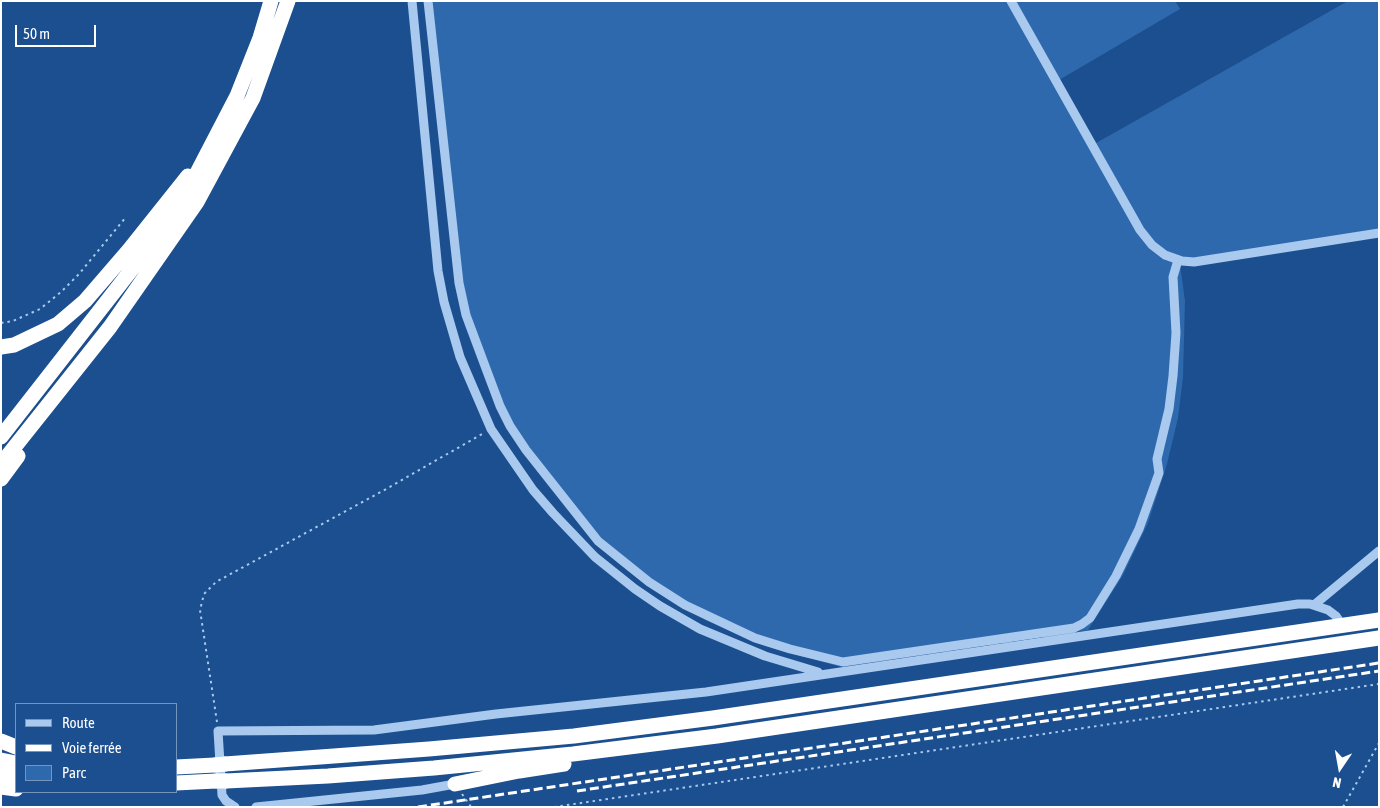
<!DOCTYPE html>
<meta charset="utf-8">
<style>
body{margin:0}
#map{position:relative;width:1380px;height:808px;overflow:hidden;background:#1b4f8f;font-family:"Asap Condensed",sans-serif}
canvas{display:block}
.frame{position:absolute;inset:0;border:2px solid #fff;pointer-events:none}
.legend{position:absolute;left:15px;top:703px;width:162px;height:90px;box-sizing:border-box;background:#1b4f8f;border:1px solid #7695bc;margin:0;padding:6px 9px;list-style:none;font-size:15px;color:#fff}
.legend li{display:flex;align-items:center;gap:10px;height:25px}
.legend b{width:25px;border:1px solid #7695bc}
.north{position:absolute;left:1315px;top:743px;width:50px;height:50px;-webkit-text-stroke:4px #1b4f8f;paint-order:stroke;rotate:192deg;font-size:14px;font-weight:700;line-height:20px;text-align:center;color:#fff}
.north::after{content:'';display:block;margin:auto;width:18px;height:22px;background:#fff;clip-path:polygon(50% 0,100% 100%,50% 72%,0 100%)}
.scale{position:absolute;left:15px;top:25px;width:81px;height:22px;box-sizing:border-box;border:2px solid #fff;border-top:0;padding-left:6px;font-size:15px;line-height:18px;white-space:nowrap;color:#fff;-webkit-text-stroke:4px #1b4f8f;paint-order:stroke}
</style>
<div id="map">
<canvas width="1380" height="808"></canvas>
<div class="frame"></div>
<ul class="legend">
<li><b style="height:6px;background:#a9c9ee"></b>Route</li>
<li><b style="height:6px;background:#fff"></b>Voie ferrée</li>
<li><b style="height:14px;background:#2e69ad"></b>Parc</li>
</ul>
<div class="north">N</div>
<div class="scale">50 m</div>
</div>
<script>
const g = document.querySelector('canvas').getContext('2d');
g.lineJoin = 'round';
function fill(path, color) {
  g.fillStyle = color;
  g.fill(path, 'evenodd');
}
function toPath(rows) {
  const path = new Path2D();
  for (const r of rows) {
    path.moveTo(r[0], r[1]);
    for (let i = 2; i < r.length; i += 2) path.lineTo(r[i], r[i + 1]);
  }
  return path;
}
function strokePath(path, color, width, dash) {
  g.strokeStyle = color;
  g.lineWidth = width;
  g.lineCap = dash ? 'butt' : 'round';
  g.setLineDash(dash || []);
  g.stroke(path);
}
const green = toPath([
 [424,1,1175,1,1180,9,1054,83,1089,147,1348,1,1379,1,1379,230,1195,259,1179,257,1185,301,1183,377,1178,418,1167,464,1148,523,1123,575,1088,630,841,667,765,646,705,620,647,585,619,564,597,545,504,421,486,382,465,326,456,289]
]);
const path = toPath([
 [1,323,13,321,40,309,61,292,79,274,126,217],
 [217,722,200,610,204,594,216,582,388,488,482,434],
 [462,794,471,807],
 [554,807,1379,684],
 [1343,807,1379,743]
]);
const minor = toPath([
 [412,1,438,271,444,302,460,357,491,429,533,490,553,513,595,557,635,589,660,606,700,629,765,656,818,672],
 [428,1,459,283,466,315,500,406,510,426,526,450,598,541,649,582,685,605,755,638,790,649,843,662,1074,628,1082,624,1090,618,1116,576,1139,529,1159,473,1157,459,1169,409,1173,376,1176,333,1173,277,1178,260],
 [1011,1,1140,230,1152,245,1165,255,1182,261,1194,262,1379,233],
 [1314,605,1379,551],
 [235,807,226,801,222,795,218,731,374,730,496,714,706,692,1298,604,1310,604,1328,610,1336,616,1342,625],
 [256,807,422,790,455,784]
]);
const highway = toPath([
 [1,347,14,345,58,324,85,301,129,250,188,176],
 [1,437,150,246,184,198,237,96,260,38,271,1],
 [1,464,110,327,197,202,253,98,288,1],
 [1,479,18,456],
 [1,741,16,747],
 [1,760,16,763],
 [225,764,429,749,574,736,713,718,1379,620],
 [176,767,215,765],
 [1,773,16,775],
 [226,781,328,776,434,768,573,754,717,736,1379,638],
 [176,783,216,781],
 [455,784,519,771,564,764],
 [1,787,16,789]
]);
const rail = toPath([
 [577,791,1379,671],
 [418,807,1379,663]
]);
const highwayBridge = toPath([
 [215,765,225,764],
 [216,781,226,781]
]);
fill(green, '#2e69ad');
strokePath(path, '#a9c9ee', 2, [2.5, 4]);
strokePath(minor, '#a9c9ee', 9);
strokePath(highway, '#fff', 15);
strokePath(rail, '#fff', 3, [9, 4]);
strokePath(highwayBridge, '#fff', 15);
</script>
